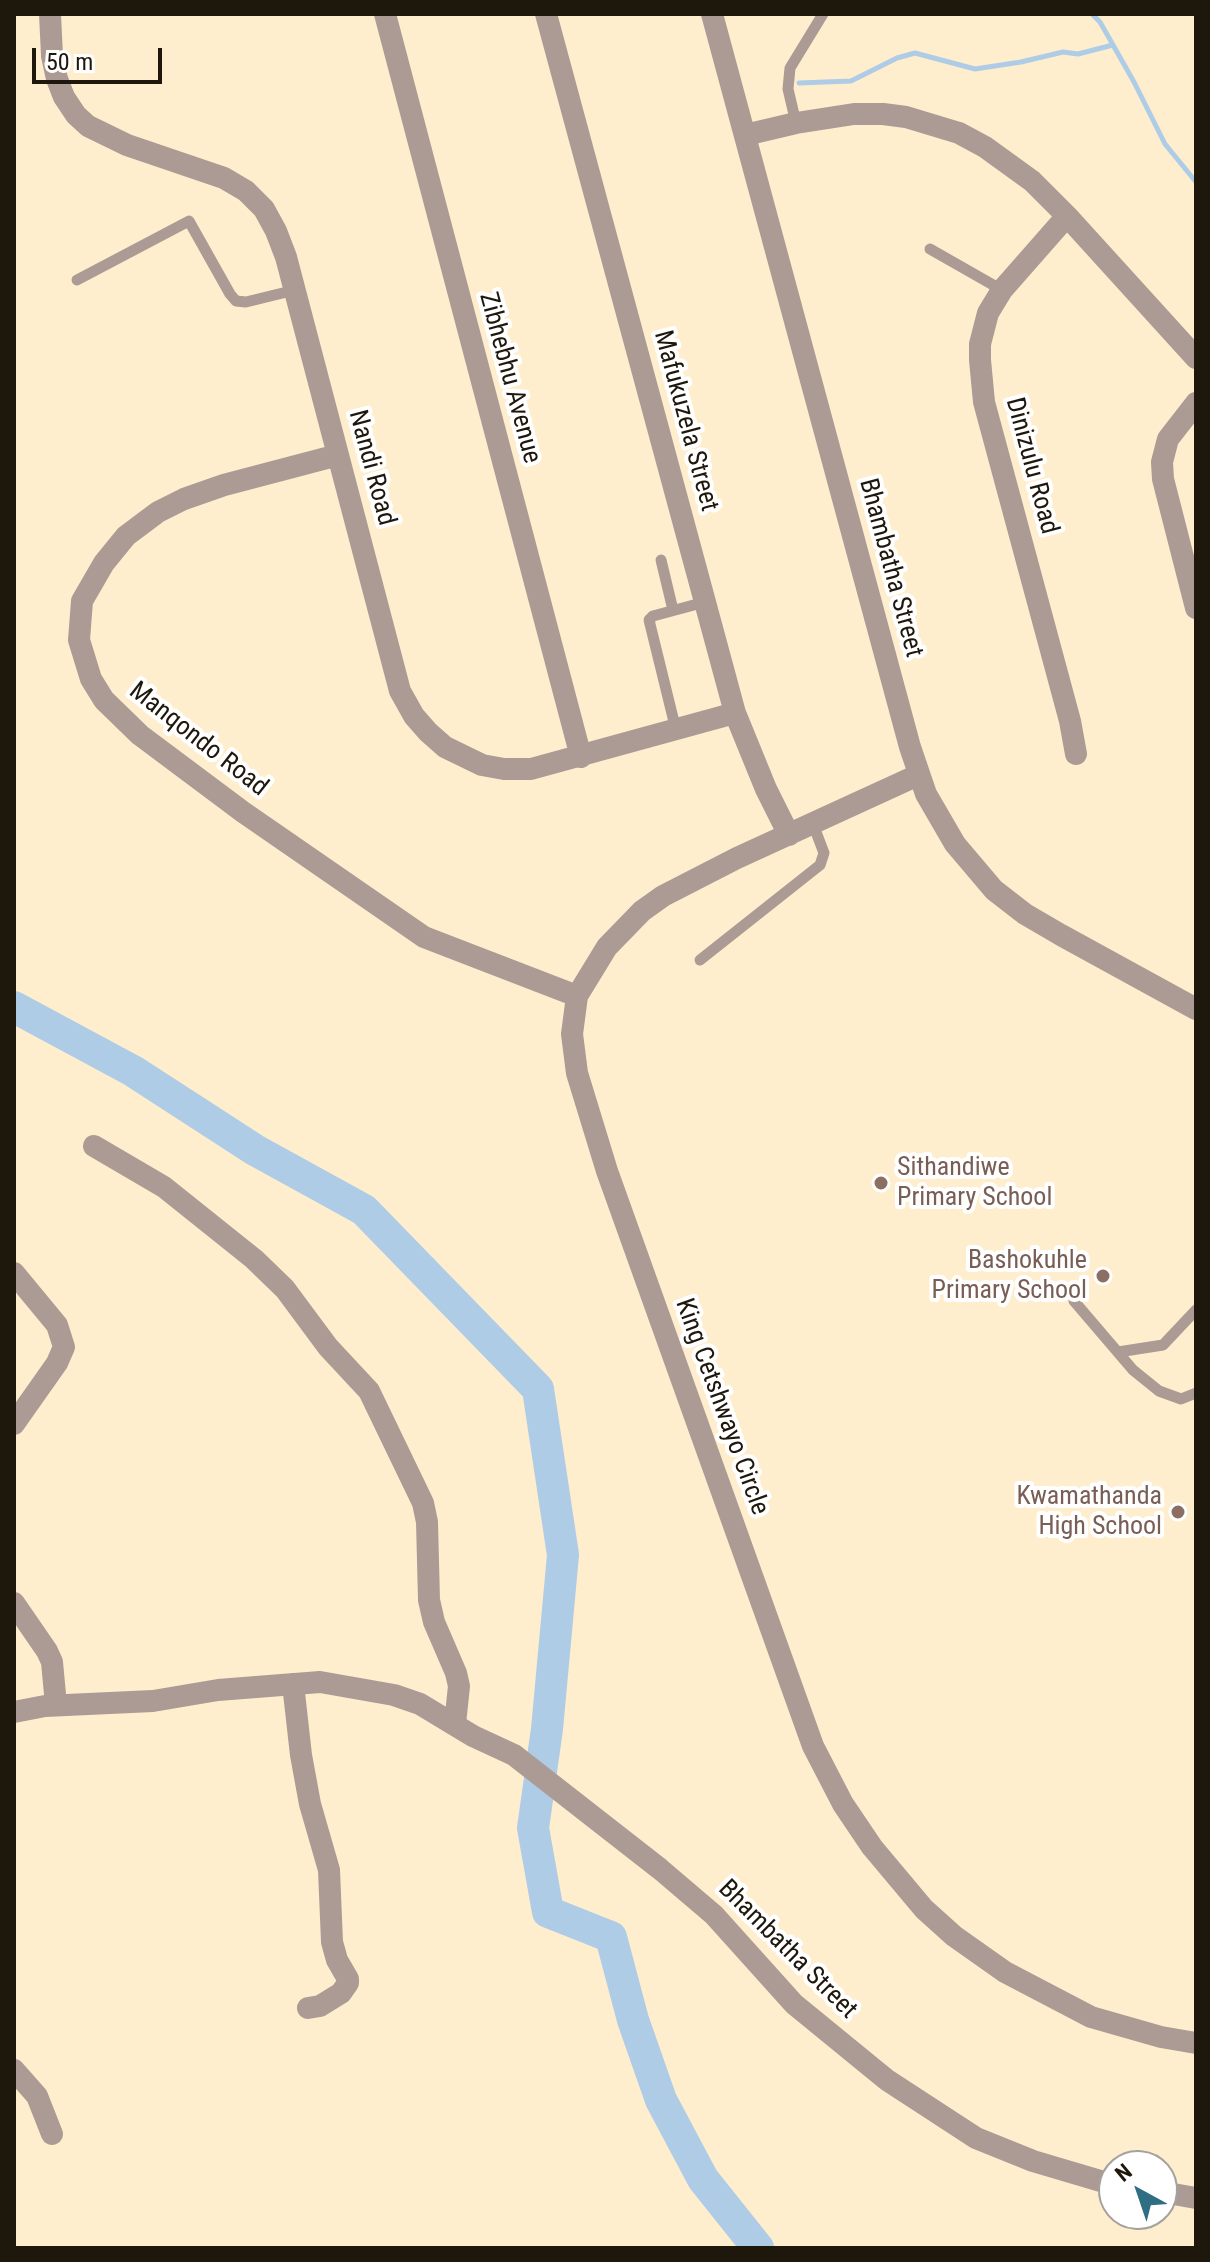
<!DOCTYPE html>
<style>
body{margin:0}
#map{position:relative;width:1210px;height:2262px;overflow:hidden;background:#ffeece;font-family:"Roboto Condensed",sans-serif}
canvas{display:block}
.frame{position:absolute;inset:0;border:16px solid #1d170c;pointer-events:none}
.north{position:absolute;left:1098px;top:2150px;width:80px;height:80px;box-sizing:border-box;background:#fff;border:2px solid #a5a29e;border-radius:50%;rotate:320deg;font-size:22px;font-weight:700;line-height:32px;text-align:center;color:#1d170c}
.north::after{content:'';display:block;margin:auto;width:28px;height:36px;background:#2f6e83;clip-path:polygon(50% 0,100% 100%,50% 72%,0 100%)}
.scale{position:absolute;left:32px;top:48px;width:130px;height:36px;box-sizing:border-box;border:4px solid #1d170c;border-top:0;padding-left:10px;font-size:24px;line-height:28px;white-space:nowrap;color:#1d170c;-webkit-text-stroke:6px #fff;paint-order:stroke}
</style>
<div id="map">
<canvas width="1210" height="2262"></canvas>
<div class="frame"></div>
<div class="north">N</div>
<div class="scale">50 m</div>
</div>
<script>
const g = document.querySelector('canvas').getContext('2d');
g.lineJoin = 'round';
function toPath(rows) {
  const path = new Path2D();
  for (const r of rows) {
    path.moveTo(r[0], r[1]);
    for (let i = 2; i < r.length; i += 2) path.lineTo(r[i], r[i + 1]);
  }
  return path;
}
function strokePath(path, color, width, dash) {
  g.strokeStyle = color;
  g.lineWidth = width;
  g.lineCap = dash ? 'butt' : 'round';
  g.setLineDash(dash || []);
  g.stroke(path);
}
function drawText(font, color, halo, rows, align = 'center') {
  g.font = font + ' "Roboto Condensed",sans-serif';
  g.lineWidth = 8;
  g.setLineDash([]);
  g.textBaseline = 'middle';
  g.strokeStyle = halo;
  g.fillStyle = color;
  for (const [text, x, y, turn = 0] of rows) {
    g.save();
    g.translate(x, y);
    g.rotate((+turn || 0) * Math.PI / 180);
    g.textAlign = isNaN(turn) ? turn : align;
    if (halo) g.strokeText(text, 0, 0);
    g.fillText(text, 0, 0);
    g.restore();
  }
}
const stream = toPath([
 [1092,14,1100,22,1134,82,1165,144,1196,182],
 [799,83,851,81,897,58,915,53,975,69,1021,62,1063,52,1078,54,1113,45]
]);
const river = toPath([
 [14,1007,133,1071,255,1150,364,1210,538,1389,563,1555,547,1729,533,1828,548,1912,611,1937,633,2020,661,2100,703,2179,758,2248]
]);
const lane = toPath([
 [796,123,788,89,790,68,823,14],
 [930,249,1002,290],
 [77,280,189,221,230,294,236,301,246,302,295,290],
 [661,560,673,610],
 [676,730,649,620,653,616,705,602],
 [700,960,820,865,824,853,813,824],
 [1074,1301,1133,1370,1159,1391,1181,1399,1196,1393],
 [1118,1352,1163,1345,1196,1310]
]);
const street = toPath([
 [50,14,52,56,57,79,64,97,76,115,88,126,127,145,224,178,246,191,264,209,276,231,286,257,400,691,414,716,428,732,445,747,482,765,504,769,531,769,735,713],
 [385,14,581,757],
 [546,14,735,713,766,789,789,835],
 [712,14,910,747,926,794,955,844,994,890,1025,914,1061,935,1196,1009],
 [745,135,796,123,854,114,883,114,906,117,959,133,985,147,1032,181,1067,216,1196,358],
 [1067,216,1002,290,988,313,980,344,980,360,984,402,1070,721,1076,754],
 [1196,403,1168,439,1162,462,1163,479,1196,608],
 [338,455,224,485,184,499,158,512,126,536,104,563,82,601,79,640,91,679,104,700,140,735,243,812,424,937,577,996],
 [918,775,737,858,663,896,642,911,607,947,577,996,572,1034,577,1073,607,1171,813,1746,843,1804,872,1847,924,1909,954,1936,1005,1972,1091,2017,1161,2037,1196,2043],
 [94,1146,164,1187,254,1259,285,1289,328,1347,369,1391,423,1503,427,1522,429,1600,434,1622,456,1673,459,1686,455,1724],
 [14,1273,57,1325,64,1347,57,1363,14,1424],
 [14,1603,47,1651,52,1662,56,1705],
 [293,1684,301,1755,310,1804,329,1870,332,1942,337,1960,348,1979,348,1983,341,1993,320,2006,308,2008],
 [14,1712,45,1706,153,1701,218,1690,320,1682,394,1695,420,1704,473,1736,514,1755,660,1869,714,1915,794,2004,887,2080,976,2138,1033,2161,1114,2185],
 [14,2070,37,2096,52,2134],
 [1162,2192,1196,2198]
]);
const markers = [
 [881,1183,8,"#8d6e63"],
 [1103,1276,8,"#8d6e63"],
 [1178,1512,8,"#8d6e63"]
];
const streetNames = [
 ["Zibhebhu Avenue",509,378,75],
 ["Mafukuzela Street",685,421,75],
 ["Dinizulu Road",1031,466,75],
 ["Nandi Road",371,468,75],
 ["Bhambatha Street",890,568,75],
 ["Manqondo Road",198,740,38],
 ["King Cetshwayo Circle",721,1407,70],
 ["Bhambatha Street",787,1950,45]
];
const educationNames = [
 ["Sithandiwe",897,1168,"left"],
 ["Primary School",897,1198,"left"],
 ["Bashokuhle",1087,1261],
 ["Primary School",1087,1291],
 ["Kwamathanda",1162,1497],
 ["High School",1162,1527]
];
strokePath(stream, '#afcce7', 5);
strokePath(river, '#afcce7', 32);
strokePath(lane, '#ac9b95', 11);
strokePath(street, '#ac9b95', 22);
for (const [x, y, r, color] of markers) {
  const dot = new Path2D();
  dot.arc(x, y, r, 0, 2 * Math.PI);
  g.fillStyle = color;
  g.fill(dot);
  strokePath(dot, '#fff', 3);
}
drawText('26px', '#1d170c', '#fff', streetNames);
drawText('26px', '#785e54', '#fff', educationNames, 'right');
</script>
